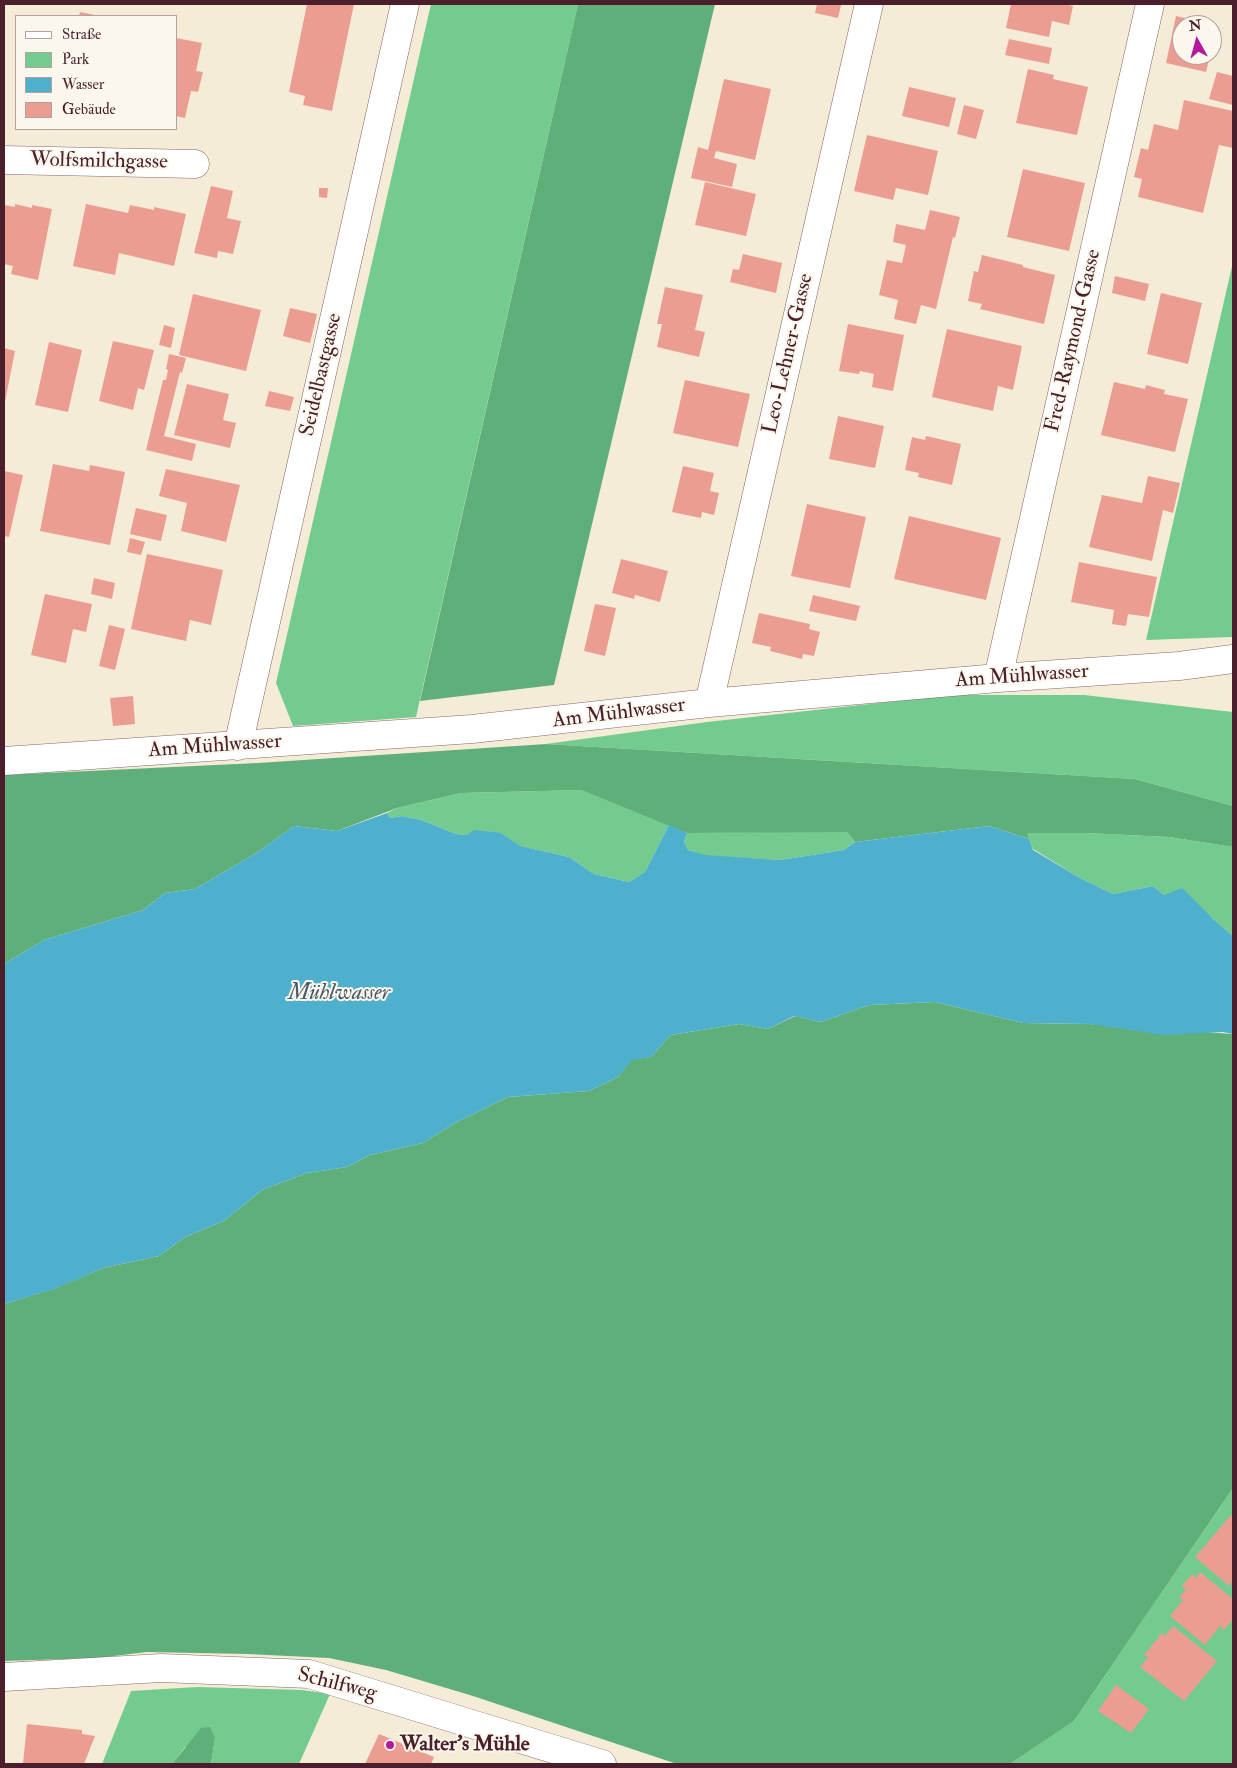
<!DOCTYPE html>
<meta charset="utf-8">
<style>
body{margin:0}
#map{position:relative;width:1237px;height:1768px;overflow:hidden;background:#f5ecd7;font-family:"IM FELL Double Pica",serif}
canvas{display:block}
.frame{position:absolute;inset:0;border:5px solid #4a1f2b;pointer-events:none}
.legend{position:absolute;left:15px;top:15px;width:162px;height:115px;box-sizing:border-box;background:#fbf7ec;border:1px solid #b4a19f;margin:0;padding:6px 9px;list-style:none;font-size:15px;color:#4a1f2b}
.legend li{display:flex;align-items:center;gap:10px;height:25px}
.legend b{width:25px;border:1px solid #b4a19f}
.north{position:absolute;left:1172px;top:15px;width:50px;height:50px;box-sizing:border-box;background:#fbf7ec;border:1px solid #b4a19f;border-radius:50%;rotate:353deg;font-size:14px;font-weight:700;line-height:20px;text-align:center;color:#4a1f2b}
.north::after{content:'';display:block;margin:auto;width:18px;height:22px;background:#b5179e;clip-path:polygon(50% 0,100% 100%,50% 72%,0 100%)}
</style>
<div id="map">
<canvas width="1237" height="1768"></canvas>
<div class="frame"></div>
<ul class="legend">
<li><b style="height:6px;background:#fff"></b>Straße</li>
<li><b style="height:14px;background:#74cb90"></b>Park</li>
<li><b style="height:14px;background:#4fb0ce"></b>Wasser</li>
<li><b style="height:14px;background:#eb9d91"></b>Gebäude</li>
</ul>
<div class="north">N</div>
</div>
<script>
const g = document.querySelector('canvas').getContext('2d');
g.lineJoin = 'round';
function fill(path, color) {
  g.fillStyle = color;
  g.fill(path, 'evenodd');
}
function toPath(rows) {
  const path = new Path2D();
  for (const r of rows) {
    path.moveTo(r[0], r[1]);
    for (let i = 2; i < r.length; i += 2) path.lineTo(r[i], r[i + 1]);
  }
  return path;
}
function strokePath(path, color, width, dash) {
  g.strokeStyle = color;
  g.lineWidth = width;
  g.lineCap = dash ? 'butt' : 'round';
  g.setLineDash(dash || []);
  g.stroke(path);
}
function drawText(font, color, halo, rows, align = 'center') {
  g.font = font + ' "IM FELL Double Pica",serif';
  g.lineWidth = 4;
  g.setLineDash([]);
  g.textBaseline = 'middle';
  g.strokeStyle = halo;
  g.fillStyle = color;
  for (const [text, x, y, turn = 0] of rows) {
    g.save();
    g.translate(x, y);
    g.rotate((+turn || 0) * Math.PI / 180);
    g.textAlign = isNaN(turn) ? turn : align;
    if (halo) g.strokeText(text, 0, 0);
    g.fillText(text, 0, 0);
    g.restore();
  }
}
const green = toPath([
 [431,4,578,4,416,717,293,726,276,683],
 [1233,262,1233,637,1146,640],
 [951,695,1084,695,1233,712,1233,806,1135,779,546,744,707,722],
 [581,790,669,825,645,872,629,882,594,874,569,857,519,846,501,833,467,835,456,834,421,820,402,816,390,818,387,813,397,808,461,793],
 [768,832,847,832,855,842,844,850,780,860,705,856,688,850,684,842,687,833],
 [1026,833,1086,833,1169,837,1233,847,1233,936,1212,918,1164,895,1153,886,1113,894,1080,878,1033,849],
 [1233,1488,1233,1764,1010,1764,1074,1721],
 [197,1687,302,1690,330,1694,299,1764,211,1764,215,1738,185,1747,172,1764,102,1764,131,1691]
]);
const forest = toPath([
 [578,4,715,4,554,685,420,701],
 [546,744,1135,779,1233,806,1233,847,1169,837,1086,833,1027,833,1029,839,989,826,855,842,847,832,687,833,581,790,461,793,397,808,337,831,294,826,258,852,195,889,165,893,143,910,44,940,4,964,4,775,258,763],
 [935,1002,1023,1023,1089,1024,1233,1034,1233,1488,1074,1721,1010,1764,677,1764,473,1696,386,1670,329,1658,247,1654,147,1652,97,1658,4,1661,4,1304,56,1288,103,1268,159,1256,185,1237,224,1221,262,1190,307,1173,347,1167,370,1155,423,1143,455,1123,508,1097,589,1091,618,1077,632,1059,651,1057,671,1035,739,1024,768,1029,795,1016,821,1022,869,1005],
 [210,1727,215,1738,211,1764,172,1764,201,1728]
]);
const water = toPath([
 [387,813,390,818,402,816,421,820,456,834,467,835,474,830,501,833,520,846,569,857,594,874,629,882,645,872,669,825,687,833,684,842,688,850,705,855,780,860,844,850,855,842,989,826,1029,839,1033,850,1080,878,1113,894,1153,886,1164,895,1182,888,1212,918,1233,936,1233,1034,1223,1032,1164,1035,1089,1024,1023,1023,935,1002,869,1005,821,1022,794,1016,768,1029,739,1024,671,1035,651,1057,632,1060,618,1077,589,1091,508,1097,455,1123,423,1143,370,1155,347,1167,307,1173,262,1190,224,1221,185,1237,159,1256,103,1268,57,1288,4,1304,4,964,44,940,143,910,165,893,195,889,258,852,294,826,337,831]
]);
const building = toPath([
 [307,4,354,4,332,111,303,105,305,96,289,92],
 [817,4,841,5,838,18,815,13],
 [1011,4,1064,4,1073,6,1069,25,1052,21,1049,37,1006,28],
 [80,12,95,15,94,16,79,16],
 [1176,16,1210,24,1182,25,1182,55,1210,55,1206,72,1166,63],
 [1212,25,1217,26,1213,43,1212,43],
 [176,38,202,43,196,71,203,72,198,92,191,91,185,118,176,116],
 [1009,39,1052,48,1049,64,1005,55],
 [1028,69,1054,75,1053,79,1088,87,1077,135,1016,123],
 [1217,72,1233,76,1233,105,1209,99],
 [724,79,771,89,755,160,716,151,714,158,737,164,732,187,691,178,698,147,708,150],
 [909,87,956,98,949,127,902,116],
 [1184,100,1233,111,1233,148,1219,145,1203,213,1138,197,1142,179,1134,177,1141,148,1148,150,1154,124,1178,130],
 [964,105,984,110,976,139,957,134],
 [867,135,938,151,928,195,896,188,893,200,854,191],
 [1023,169,1085,183,1069,251,1007,237],
 [705,182,756,194,746,236,695,225],
 [211,186,233,191,227,218,241,221,233,254,218,251,217,258,194,253],
 [319,188,328,188,327,198,319,197],
 [15,204,32,208,32,205,52,209,38,280,11,274,13,266,4,264,4,205,15,207],
 [86,204,128,213,130,205,154,210,154,207,186,214,174,266,119,253,115,275,73,266],
 [930,210,960,217,955,238,953,237,936,309,921,305,916,324,894,319,898,300,879,295,887,260,902,263,906,245,893,242,896,224,925,230],
 [743,254,782,263,776,293,730,282,733,269,739,270],
 [982,255,1023,265,1023,267,1055,275,1044,324,980,309,982,304,968,301,974,271,978,272],
 [1115,276,1149,284,1145,301,1112,293],
 [665,287,703,295,695,330,705,332,699,357,657,347,662,324,657,324],
 [1161,293,1202,303,1188,364,1147,354],
 [193,294,261,310,246,371,179,355],
 [290,308,317,314,310,343,283,336],
 [848,324,904,335,893,391,872,387,874,374,860,371,859,374,839,371],
 [164,325,175,328,171,348,159,345],
 [947,329,1022,346,1013,390,998,386,993,411,932,397],
 [113,341,154,350,144,390,138,388,133,410,99,401],
 [49,342,82,350,68,412,35,405],
 [4,348,15,351,5,402,4,401],
 [169,354,186,358,182,373,180,372,164,436,196,444,192,461,146,450,163,380,166,380,168,370,166,369],
 [685,380,750,394,738,447,673,433],
 [1114,382,1145,389,1146,385,1165,390,1164,394,1188,399,1175,452,1101,435],
 [187,384,229,394,223,420,236,423,230,448,174,435],
 [269,391,294,397,290,411,265,406],
 [838,416,884,426,875,468,829,459],
 [926,436,961,444,952,485,918,477,919,473,905,470,912,437,925,440],
 [53,464,89,471,90,465,125,472,110,545,40,531],
 [683,466,714,473,710,491,719,493,714,515,702,512,701,518,672,512],
 [166,469,240,485,226,542,181,531,187,503,159,496],
 [4,471,23,475,9,537,4,536],
 [1148,476,1180,483,1173,513,1163,510,1152,561,1089,547,1102,495,1142,503],
 [807,504,866,517,850,588,791,576],
 [136,508,167,515,161,541,130,534],
 [909,516,1001,538,986,600,894,579],
 [130,538,145,542,141,555,127,552],
 [147,554,223,570,211,625,190,620,186,641,131,629],
 [621,559,668,571,660,602,635,595,634,599,612,593],
 [1079,562,1157,577,1149,617,1128,614,1126,626,1112,624,1114,610,1071,602],
 [94,578,115,583,112,599,91,594],
 [45,594,92,604,86,632,73,629,66,663,31,655],
 [813,595,860,606,856,621,809,611],
 [595,604,616,608,605,656,584,651],
 [759,613,810,624,809,629,820,632,814,656,803,654,802,659,770,651,771,647,752,643],
 [109,625,125,629,115,670,99,666],
 [133,696,135,724,113,726,110,698],
 [1231,1515,1233,1517,1233,1580,1229,1586,1195,1557],
 [1200,1572,1233,1599,1233,1619,1224,1630,1220,1626,1205,1645,1170,1616,1183,1600,1179,1597,1186,1590,1182,1586,1192,1574,1196,1578],
 [1173,1626,1217,1661,1184,1701,1140,1667,1148,1657,1144,1655,1162,1633,1165,1636],
 [1116,1685,1149,1709,1131,1733,1098,1711],
 [27,1724,82,1730,82,1734,95,1736,84,1764,23,1764],
 [379,1734,434,1757,431,1764,365,1764]
]);
const minor = toPath([
 [4,160,195,164],
 [998,678,1150,4],
 [709,703,869,4],
 [238,746,405,4],
 [4,761,472,729,709,703,998,678,1179,666,1233,659],
 [4,1677,161,1668,309,1674,602,1764]
]);
const markers = [
 [390,1745,5,"#b5179e"]
];
const streetNames = [
 ["Wolfsmilchgasse",99,162,1],
 ["Fred-Raymond-Gasse",1074,341,-77],
 ["Leo-Lehner-Gasse",789,354,-77],
 ["Seidelbastgasse",322,375,-77],
 ["Am Mühlwasser",1022,677,-4],
 ["Am Mühlwasser",619,714,-7],
 ["Am Mühlwasser",215,747,-4],
 ["Schilfweg",337,1685,14]
];
const poiNames = [
 ["Walter's Mühle",400,1745]
];
const waterNames = [
 ["Mühlwasser",339,994]
];
fill(green, '#74cb90');
fill(forest, '#5faf7a');
fill(water, '#4fb0ce');
fill(building, '#eb9d91');
strokePath(minor, '#866767', 29);
strokePath(minor, '#fff', 28);
for (const [x, y, r, color] of markers) {
  const dot = new Path2D();
  dot.arc(x, y, r, 0, 2 * Math.PI);
  g.fillStyle = color;
  g.fill(dot);
  strokePath(dot, '#fbf7ec', 2);
}
drawText('21px', '#4a1f2b', '#fbf7ec', streetNames);
drawText('bold 21px', '#4a1f2b', '#fbf7ec', poiNames, 'left');
drawText('italic 22px', '#4c596c', '#fbf7ec', waterNames);
</script>
